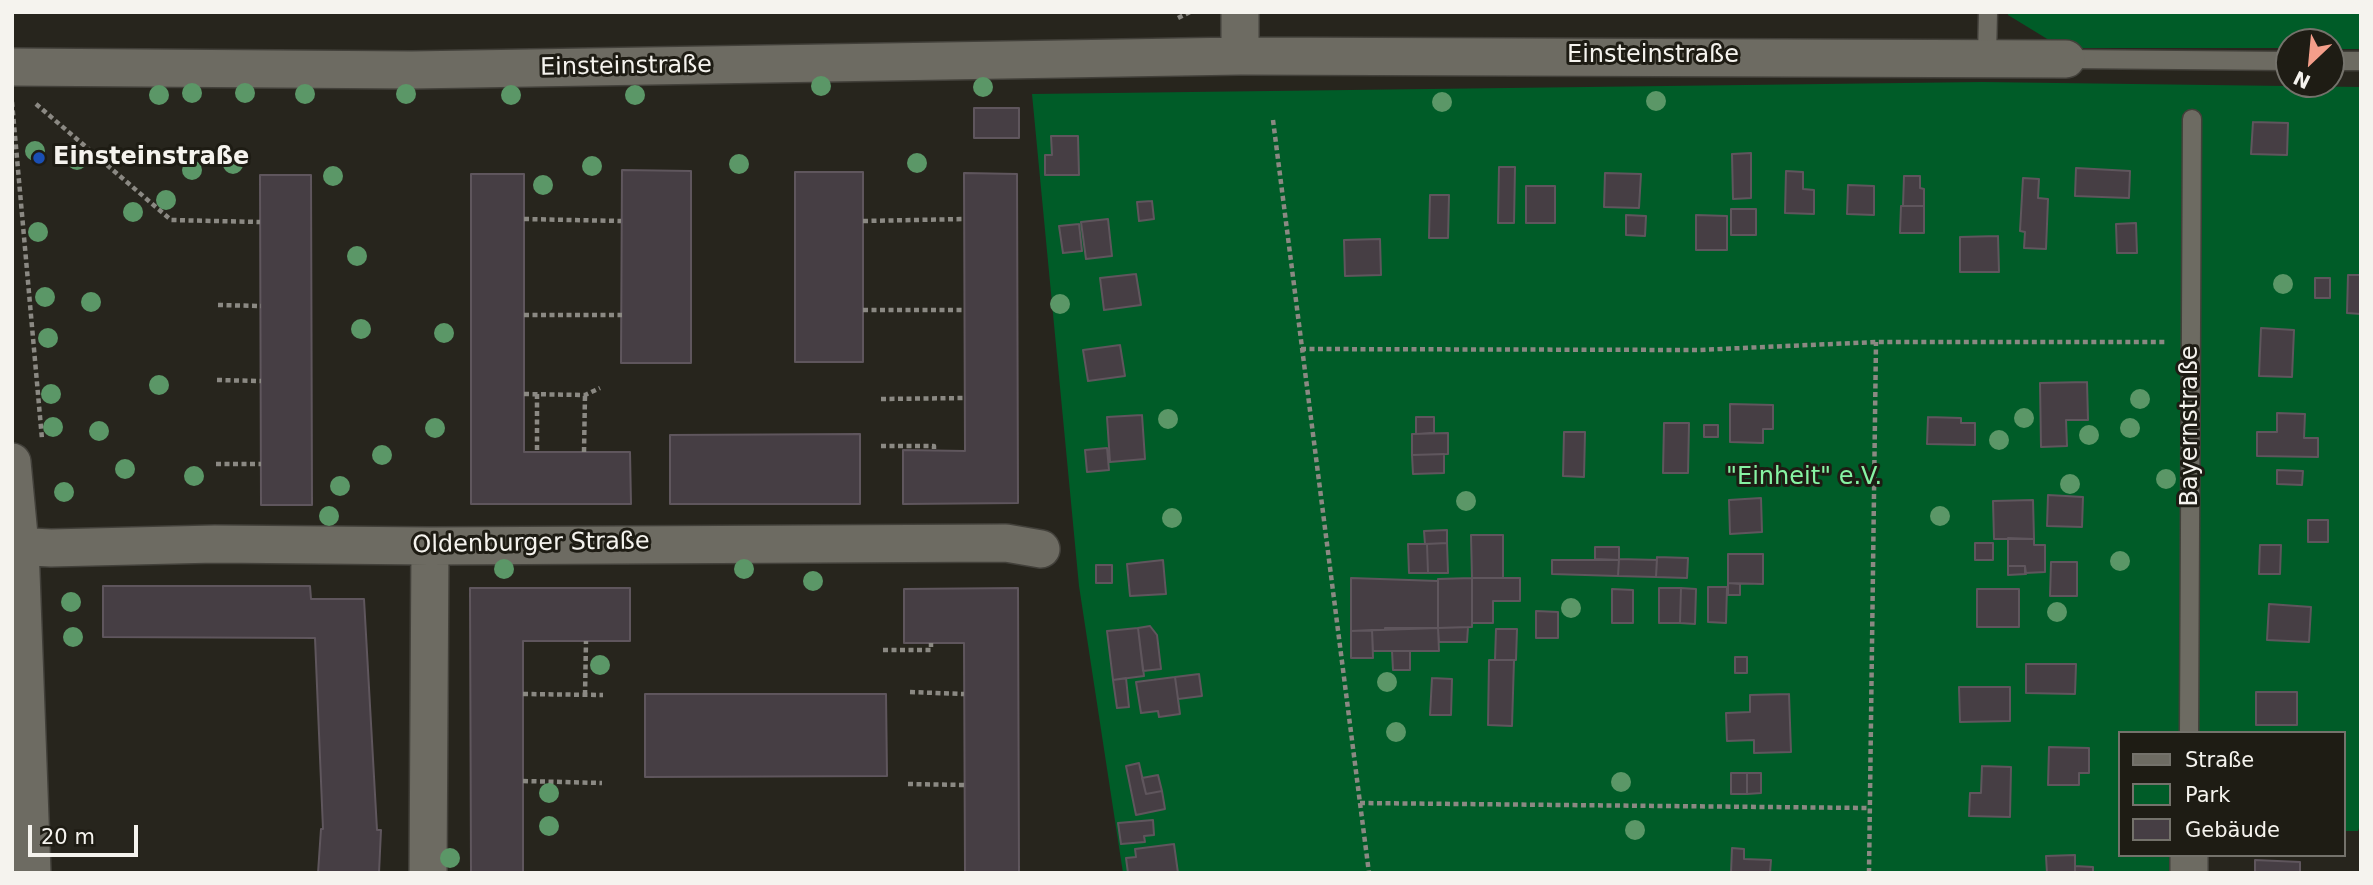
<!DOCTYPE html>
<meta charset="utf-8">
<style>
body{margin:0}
#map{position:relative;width:2373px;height:885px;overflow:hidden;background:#27251d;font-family:"DejaVu Sans",sans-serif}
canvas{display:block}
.frame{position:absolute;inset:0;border:14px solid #f5f3ee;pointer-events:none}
.legend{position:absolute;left:2118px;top:731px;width:228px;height:126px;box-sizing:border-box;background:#1e1c14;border:2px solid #74726b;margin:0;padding:9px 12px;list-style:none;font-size:21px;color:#f5f3ee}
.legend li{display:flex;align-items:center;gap:14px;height:35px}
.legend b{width:35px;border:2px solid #74726b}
.north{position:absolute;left:2275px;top:28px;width:70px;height:70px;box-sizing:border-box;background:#1e1c14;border:2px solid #74726b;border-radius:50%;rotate:206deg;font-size:19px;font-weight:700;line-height:28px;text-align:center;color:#f5f3ee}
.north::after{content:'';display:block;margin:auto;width:24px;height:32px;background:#f49e8a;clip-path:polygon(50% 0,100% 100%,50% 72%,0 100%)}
.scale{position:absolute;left:28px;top:825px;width:110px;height:32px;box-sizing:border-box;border:4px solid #f5f3ee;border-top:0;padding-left:9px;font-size:21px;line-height:24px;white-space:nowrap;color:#f5f3ee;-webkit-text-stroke:5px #1e1c14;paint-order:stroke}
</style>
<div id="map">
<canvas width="2373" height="885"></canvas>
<div class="frame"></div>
<ul class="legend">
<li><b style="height:9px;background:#6d6b62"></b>Straße</li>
<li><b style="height:19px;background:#005c28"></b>Park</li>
<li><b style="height:19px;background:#463e44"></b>Gebäude</li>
</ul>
<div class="north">N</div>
<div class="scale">20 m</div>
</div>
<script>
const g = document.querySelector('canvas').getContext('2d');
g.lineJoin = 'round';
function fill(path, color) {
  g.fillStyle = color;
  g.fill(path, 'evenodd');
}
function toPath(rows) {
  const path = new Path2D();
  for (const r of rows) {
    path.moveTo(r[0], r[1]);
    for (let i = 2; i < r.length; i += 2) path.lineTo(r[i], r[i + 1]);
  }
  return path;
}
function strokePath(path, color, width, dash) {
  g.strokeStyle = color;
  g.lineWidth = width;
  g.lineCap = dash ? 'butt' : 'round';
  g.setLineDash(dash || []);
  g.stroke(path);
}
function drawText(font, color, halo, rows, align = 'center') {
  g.font = font + ' "DejaVu Sans",sans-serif';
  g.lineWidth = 6;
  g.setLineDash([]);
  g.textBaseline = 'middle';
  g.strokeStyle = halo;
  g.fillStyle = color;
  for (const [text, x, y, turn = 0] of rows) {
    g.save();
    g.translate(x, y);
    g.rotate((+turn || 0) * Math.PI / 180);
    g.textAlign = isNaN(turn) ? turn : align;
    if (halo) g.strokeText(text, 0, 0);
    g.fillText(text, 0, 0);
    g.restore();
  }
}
const green = toPath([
 [2008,12,2361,12,2361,49,2331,49,2331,42,2289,42,2289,48,2062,48,2008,15],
 [1982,82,2361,87,2361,822,2358,831,2343,831,2343,733,2119,733,2119,855,2205,855,2204,873,1123,873,1079,586,1032,94]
]);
const building = toPath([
 [974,108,1019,108,1019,138,974,138,974,108],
 [2253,122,2288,123,2287,155,2251,154,2253,122],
 [1051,136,1078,136,1079,175,1045,175,1045,155,1052,155,1051,136],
 [1751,153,1751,198,1733,199,1732,154,1751,153],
 [1499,167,1515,167,1514,223,1498,223,1499,167],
 [2076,168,2130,171,2129,198,2075,196,2076,168],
 [622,170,691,171,691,363,621,363,622,170],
 [1786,171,1803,172,1803,189,1814,190,1814,214,1785,213,1786,171],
 [795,172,863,172,863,362,795,362,795,172],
 [964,173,1017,174,1018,503,903,504,903,450,965,451,964,173],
 [1605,173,1641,174,1639,208,1604,207,1605,173],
 [471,174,524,174,524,452,630,452,631,504,471,504,471,174],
 [260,175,311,175,312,505,261,505,260,175],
 [1904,176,1920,176,1920,188,1924,189,1924,206,1903,206,1904,176],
 [2023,178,2039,179,2038,198,2048,199,2046,249,2024,248,2025,232,2020,231,2023,178],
 [1848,185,1874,186,1874,215,1847,214,1848,185],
 [1526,186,1555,186,1555,223,1526,223,1526,186],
 [1430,195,1449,195,1448,238,1429,238,1430,195],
 [1152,201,1154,219,1139,221,1137,202,1152,201],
 [1901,206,1924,206,1924,233,1900,233,1901,206],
 [1731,209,1756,209,1756,235,1731,235,1731,209],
 [1626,215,1646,216,1645,236,1626,235,1626,215],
 [1696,215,1727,216,1727,250,1696,250,1696,215],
 [1108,219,1112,256,1086,259,1081,222,1108,219],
 [2136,223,2137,253,2117,253,2116,224,2136,223],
 [1079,224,1082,251,1063,253,1059,226,1079,224],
 [1998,236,1999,272,1960,272,1960,237,1998,236],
 [1380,239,1381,275,1345,276,1344,240,1380,239],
 [1136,274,1141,305,1104,310,1100,278,1136,274],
 [2348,275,2361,275,2361,314,2347,313,2348,275],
 [2315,278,2330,278,2330,298,2315,298,2315,278],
 [2261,328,2294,330,2292,377,2259,376,2261,328],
 [1120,345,1125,376,1088,381,1083,350,1120,345],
 [2087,382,2088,420,2066,420,2067,446,2041,447,2040,383,2087,382],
 [1730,404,1773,405,1773,429,1763,429,1763,443,1730,442,1730,404],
 [2277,413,2305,414,2304,438,2318,438,2318,457,2257,456,2257,432,2277,432,2277,413],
 [1142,415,1145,459,1110,462,1107,417,1142,415],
 [1416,417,1434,417,1434,433,1416,434,1416,417],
 [1928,417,1961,418,1961,423,1975,423,1975,445,1927,444,1928,417],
 [1664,423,1689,423,1688,473,1663,473,1664,423],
 [1704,425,1718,425,1718,437,1704,437,1704,425],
 [1564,432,1585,432,1584,477,1563,476,1564,432],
 [1448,433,1448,454,1412,455,1412,434,1448,433],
 [860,434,860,504,670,504,670,435,860,434],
 [1107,448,1109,470,1087,472,1085,450,1107,448],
 [1444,454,1444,473,1413,474,1412,455,1444,454],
 [2277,470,2303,471,2302,485,2277,484,2277,470],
 [2048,495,2083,497,2082,527,2047,526,2048,495],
 [1761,498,1762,532,1730,534,1729,500,1761,498],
 [2033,500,2034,539,1994,539,1993,501,2033,500],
 [2308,520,2328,520,2328,542,2308,542,2308,520],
 [1447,530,1447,543,1425,544,1424,531,1447,530],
 [1471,535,1503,535,1503,578,1472,578,1471,535],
 [2008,538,2034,539,2034,545,2045,545,2045,572,2025,573,2025,566,2008,566,2008,538],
 [1447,543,1448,573,1428,573,1427,544,1447,543],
 [1975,543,1993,543,1993,560,1975,560,1975,543],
 [1408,544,1427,544,1428,573,1409,573,1408,544],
 [2260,545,2281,545,2280,574,2259,574,2260,545],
 [1595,547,1619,547,1619,560,1595,559,1595,547],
 [1728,554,1763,554,1763,584,1728,583,1728,554],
 [1657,557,1688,558,1687,578,1656,577,1657,557],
 [1619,559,1657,560,1656,577,1618,576,1619,559],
 [1163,560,1166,594,1130,596,1127,564,1163,560],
 [1552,560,1619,560,1618,576,1552,574,1552,560],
 [2051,562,2077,562,2077,596,2050,596,2051,562],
 [1096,565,1112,565,1112,583,1096,583,1096,565],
 [2008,566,2025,566,2026,574,2008,575,2008,566],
 [1351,578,1438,581,1438,628,1351,631,1351,578],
 [1472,578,1520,578,1520,601,1493,601,1493,623,1472,623,1472,578],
 [1472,578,1472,627,1438,628,1438,579,1472,578],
 [1728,583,1740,584,1740,595,1728,595,1728,583],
 [103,586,310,586,311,599,364,599,377,830,381,830,379,873,318,873,321,829,323,829,315,638,103,637,103,586],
 [1708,587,1727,587,1726,623,1708,622,1708,587],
 [470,588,630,588,630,641,523,641,523,873,471,873,470,588],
 [1018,588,1019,873,965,873,964,643,904,643,904,589,1018,588],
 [1659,588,1681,588,1680,623,1659,623,1659,588],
 [1681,588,1696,589,1695,624,1680,623,1681,588],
 [1612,589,1633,590,1633,623,1612,623,1612,589],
 [1977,589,2019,589,2019,627,1977,627,1977,589],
 [2269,604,2311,607,2309,642,2267,640,2269,604],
 [1536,611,1558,612,1558,638,1536,638,1536,611],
 [1150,626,1157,635,1161,669,1143,671,1138,628,1150,626],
 [1468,627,1467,642,1439,642,1438,628,1468,627],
 [1138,628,1144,676,1113,680,1107,631,1138,628],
 [1385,628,1438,628,1439,651,1373,651,1372,630,1385,630,1385,628],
 [1496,629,1517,629,1516,660,1495,660,1496,629],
 [1372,630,1373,658,1351,658,1351,631,1372,630],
 [1392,651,1410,651,1410,670,1393,670,1392,651],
 [1735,657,1747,657,1747,673,1735,673,1735,657],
 [1489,660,1514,660,1512,726,1488,725,1489,660],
 [2026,664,2076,664,2075,694,2026,693,2026,664],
 [1199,674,1202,696,1178,699,1175,677,1199,674],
 [1175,677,1180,714,1159,717,1158,711,1141,713,1136,682,1175,677],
 [1126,678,1129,707,1117,708,1113,680,1126,678],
 [1432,678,1452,679,1451,715,1430,715,1432,678],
 [1959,687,2010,687,2010,721,1960,722,1959,687],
 [2256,692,2297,692,2297,725,2256,725,2256,692],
 [645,694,886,694,887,776,645,777,645,694],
 [1789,694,1791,752,1754,753,1754,740,1727,741,1726,713,1750,712,1750,695,1789,694],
 [2049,747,2089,748,2089,773,2079,773,2079,785,2048,785,2049,747],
 [1139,763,1146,794,1162,791,1165,809,1136,815,1126,766,1139,763],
 [1982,766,2011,767,2010,817,1969,816,1970,793,1981,793,1982,766],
 [1731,773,1747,773,1747,794,1731,794,1731,773],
 [1747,773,1761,773,1761,793,1747,794,1747,773],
 [1158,775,1162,791,1146,794,1142,778,1158,775],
 [1153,820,1154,835,1144,836,1145,842,1121,844,1118,823,1153,820],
 [1174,844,1178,873,1128,873,1126,858,1136,857,1135,849,1174,844],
 [1732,848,1744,849,1744,859,1771,860,1770,873,1731,873,1732,848],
 [2075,855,2075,873,2047,873,2046,856,2075,855],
 [2255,860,2300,862,2300,873,2255,872,2255,860],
 [2075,866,2093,867,2093,873,2075,873,2075,866]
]);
const path = toPath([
 [1178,18,1190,12],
 [12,102,42,439],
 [36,104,171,220,260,222],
 [1273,120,1360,803,1869,808],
 [524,219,621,221],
 [863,221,964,219],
 [218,305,261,306],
 [863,310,965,310],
 [524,315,622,315],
 [1301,349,1698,350,1876,342,2165,342],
 [217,380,261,381],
 [524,394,585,395,600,388],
 [537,394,537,452],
 [881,399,965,398],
 [881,446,934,446,934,451],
 [584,452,585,395],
 [216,464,261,464],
 [883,650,931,650,931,643],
 [910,692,964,694],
 [523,694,603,695],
 [585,695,586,641],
 [523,781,602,783],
 [908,784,965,785],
 [1360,803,1369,873],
 [1869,873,1876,342]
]);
const lane = toPath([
 [1987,57,1988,12],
 [2066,59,2289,61],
 [2331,61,2361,61],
 [2189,733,2192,119]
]);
const street = toPath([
 [1240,56,1240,12],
 [12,67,412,70,1240,56,2066,59],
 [12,462,20,546,32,873],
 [12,546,51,548,215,544,430,546,1006,543,1041,549],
 [428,873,430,546],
 [2189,873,2189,855]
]);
const trees = [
 [821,86],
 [983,87],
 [192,93],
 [245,93],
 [305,94],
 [406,94],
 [159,95],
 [511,95],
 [635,95],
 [1656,101],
 [1442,102],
 [35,151],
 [77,160],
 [917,163],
 [233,164],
 [739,164],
 [592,166],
 [192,170],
 [333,176],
 [543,185],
 [166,200],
 [133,212],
 [38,232],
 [357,256],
 [2283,284],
 [45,297],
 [91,302],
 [1060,304],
 [361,329],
 [444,333],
 [48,338],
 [159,385],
 [51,394],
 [2140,399],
 [2024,418],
 [1168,419],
 [53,427],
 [435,428],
 [2130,428],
 [99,431],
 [2089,435],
 [1999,440],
 [382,455],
 [125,469],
 [194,476],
 [2166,479],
 [2070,484],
 [340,486],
 [64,492],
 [1466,501],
 [329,516],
 [1940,516],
 [1172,518],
 [2120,561],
 [504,569],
 [744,569],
 [813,581],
 [71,602],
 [1571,608],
 [2057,612],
 [73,637],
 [600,665],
 [1387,682],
 [1396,732],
 [1621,782],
 [549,793],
 [549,826],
 [1635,830],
 [450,858]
];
const markers = [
 [39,158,7,"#1a4fb4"]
];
const streetNames = [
 ["Einsteinstraße",1653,56],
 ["Einsteinstraße",626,67,-1],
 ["Bayernstraße",2191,426,-90],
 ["Oldenburger Straße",531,544,-1]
];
const poiNames = [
 ["Einsteinstraße",53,158]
];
const parkNames = [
 ["\"Einheit\" e.V.",1804,478]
];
fill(green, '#005c28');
fill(building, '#463e44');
strokePath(building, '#5f565d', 2);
strokePath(lane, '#42403a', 21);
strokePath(street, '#42403a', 40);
strokePath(path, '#8b8983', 4.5, [5, 3.5]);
strokePath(lane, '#6d6b62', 18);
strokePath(street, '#6d6b62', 37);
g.fillStyle = '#5b9767';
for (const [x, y] of trees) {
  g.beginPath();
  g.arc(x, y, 10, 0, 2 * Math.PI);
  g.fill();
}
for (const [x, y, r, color] of markers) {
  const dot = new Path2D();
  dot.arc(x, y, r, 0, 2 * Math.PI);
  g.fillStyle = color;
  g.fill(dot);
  strokePath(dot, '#1e1c14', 2.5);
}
drawText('24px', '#f5f3ee', '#1e1c14', streetNames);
drawText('bold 24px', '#f5f3ee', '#1e1c14', poiNames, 'left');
drawText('24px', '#86f4a3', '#1e1c14', parkNames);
</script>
